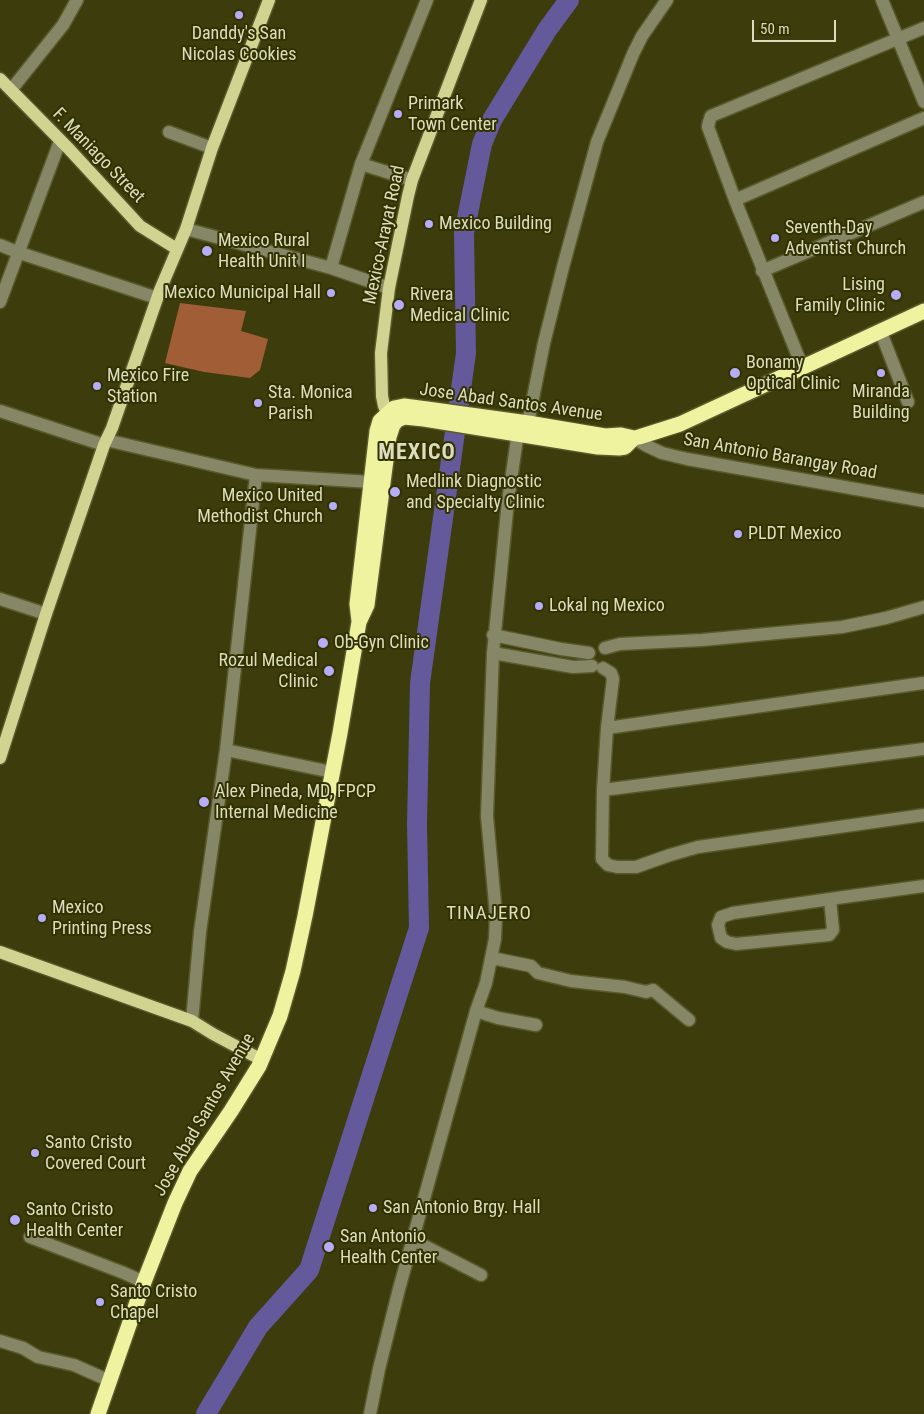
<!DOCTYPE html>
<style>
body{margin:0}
#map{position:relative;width:924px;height:1414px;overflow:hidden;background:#3c3c0c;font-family:"Roboto Condensed",sans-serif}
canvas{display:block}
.scale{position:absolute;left:752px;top:20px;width:84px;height:22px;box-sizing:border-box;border:2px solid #dbddbe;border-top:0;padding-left:6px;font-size:15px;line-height:18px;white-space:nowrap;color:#dbddbe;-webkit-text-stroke:4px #323100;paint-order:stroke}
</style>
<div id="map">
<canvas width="924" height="1414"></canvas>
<div class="scale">50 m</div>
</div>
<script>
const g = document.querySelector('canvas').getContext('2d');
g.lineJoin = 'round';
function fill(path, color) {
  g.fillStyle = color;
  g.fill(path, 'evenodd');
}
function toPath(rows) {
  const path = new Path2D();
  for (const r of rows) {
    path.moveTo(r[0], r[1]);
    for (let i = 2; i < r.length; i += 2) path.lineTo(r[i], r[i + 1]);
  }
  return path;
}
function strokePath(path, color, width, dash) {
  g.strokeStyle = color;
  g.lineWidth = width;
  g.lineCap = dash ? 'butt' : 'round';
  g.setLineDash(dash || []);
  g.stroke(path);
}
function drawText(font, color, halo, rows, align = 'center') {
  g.font = font + ' "Roboto Condensed",sans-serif';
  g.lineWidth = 4;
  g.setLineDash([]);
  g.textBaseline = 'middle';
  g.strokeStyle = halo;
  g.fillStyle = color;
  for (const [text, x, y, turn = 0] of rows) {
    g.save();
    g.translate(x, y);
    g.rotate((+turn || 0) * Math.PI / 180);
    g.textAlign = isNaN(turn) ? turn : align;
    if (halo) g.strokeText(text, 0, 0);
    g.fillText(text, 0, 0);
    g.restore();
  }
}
const forest = toPath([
 [180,303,246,311,241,331,268,339,260,370,250,378,204,372,165,363]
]);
const river = toPath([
 [206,1414,258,1327,309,1270,419,928,417,824,420,683,466,353,464,233,482,144,492,120,547,30,569,0]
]);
const minor = toPath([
 [882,0,924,102],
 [11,90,63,25,77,0],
 [169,132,212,148],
 [361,164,412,180],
 [735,200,924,118],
 [186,229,331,268,389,288],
 [0,245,17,252,157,298],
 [331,268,361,164,427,0],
 [762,271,924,202],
 [0,302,60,141],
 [880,330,908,402],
 [802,366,735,200,708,127,709,122,711,116,924,28],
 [0,411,104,445],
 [526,433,544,343,563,267,597,142,633,54,642,36,667,0],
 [634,438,645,445,662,453,687,459,924,501],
 [106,440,256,475,372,482],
 [0,599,46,614],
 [493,635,561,649,589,653],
 [605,648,620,644,702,640,842,627,886,618,924,607],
 [493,653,573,667,592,666],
 [603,668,611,673,613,679,607,728,603,790,602,859,608,865,617,867,636,867,670,855,698,847,924,815],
 [607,728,924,683],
 [226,750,332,772],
 [603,790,924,749],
 [830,899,833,930,829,935,736,944,727,942,721,938,718,925,721,917,733,913,844,897,924,886],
 [492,958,531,966,538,973,571,981,625,987,646,992,653,990,689,1020],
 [476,1011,498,1018,536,1025],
 [192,1021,200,932,226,750,256,475],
 [30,1237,124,1273,144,1282],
 [413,1240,481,1275],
 [0,1341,23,1348,38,1357,74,1365,110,1381],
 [370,1414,379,1369,399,1289,476,1011,486,983,495,939,496,915,487,816,493,653,508,501,519,425]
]);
const major = toPath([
 [0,79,69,149,140,226,177,249],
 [391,421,384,406,382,396,381,353,389,288,408,196,412,180,481,0],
 [0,758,46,614,104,445,112,428,160,290,186,229,212,148,269,0],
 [0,952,192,1021,213,1034,262,1060]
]);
const highway = toPath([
 [359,621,357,604,377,431,380,421,394,408,404,406,427,409,528,423,605,436,621,435,634,438,639,437,680,424,924,311],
 [98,1414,144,1282,175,1203,190,1171,231,1111,259,1066,280,1016,293,971,305,916,340,733,359,622,367,605,389,437,393,425,397,420,404,417,424,419,598,447,619,448,625,447,634,438]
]);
const markers = [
 [239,15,5,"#b6acf8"],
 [398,114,5,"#b6acf8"],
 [429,224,5,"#b6acf8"],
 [775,238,5,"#b6acf8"],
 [207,251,6,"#b6acf8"],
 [331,293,5,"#b6acf8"],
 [896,295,6,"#b6acf8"],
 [399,305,6,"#b6acf8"],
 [735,373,6,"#b6acf8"],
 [881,373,5,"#b6acf8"],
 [97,386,5,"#b6acf8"],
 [258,403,5,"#b6acf8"],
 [395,492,6,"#b6acf8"],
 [333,506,5,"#b6acf8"],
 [738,534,5,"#b6acf8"],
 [539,606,5,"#b6acf8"],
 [323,643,6,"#b6acf8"],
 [329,671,6,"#b6acf8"],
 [204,802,6,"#b6acf8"],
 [42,918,5,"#b6acf8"],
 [35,1153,5,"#b6acf8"],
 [373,1208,5,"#b6acf8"],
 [15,1220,6,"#b6acf8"],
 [329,1247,6,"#b6acf8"],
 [100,1302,5,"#b6acf8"]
];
const poiNames = [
 ["Danddy's San",239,34,"center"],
 ["Nicolas Cookies",239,55,"center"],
 ["Primark",408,104],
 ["Town Center",408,125],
 ["Mexico Building",439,224],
 ["Seventh-Day",785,228],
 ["Adventist Church",785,249],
 ["Mexico Rural",218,241],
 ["Health Unit I",218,262],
 ["Lising",885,285,"right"],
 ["Family Clinic",885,306,"right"],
 ["Mexico Municipal Hall",321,293,"right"],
 ["Rivera",410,295],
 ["Medical Clinic",410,316],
 ["Bonamy",746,363],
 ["Optical Clinic",746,384],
 ["Mexico Fire",107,376],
 ["Station",107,397],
 ["Miranda",881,392,"center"],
 ["Building",881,413,"center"],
 ["Sta. Monica",268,393],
 ["Parish",268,414],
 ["Medlink Diagnostic",406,482],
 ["and Specialty Clinic",406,503],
 ["Mexico United",323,496,"right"],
 ["Methodist Church",323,517,"right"],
 ["PLDT Mexico",748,534],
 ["Lokal ng Mexico",549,606],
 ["Ob-Gyn Clinic",334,643],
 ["Rozul Medical",318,661,"right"],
 ["Clinic",318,682,"right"],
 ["Alex Pineda, MD, FPCP",215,792],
 ["Internal Medicine",215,813],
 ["Mexico",52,908],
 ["Printing Press",52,929],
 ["Santo Cristo",45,1143],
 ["Covered Court",45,1164],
 ["San Antonio Brgy. Hall",383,1208],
 ["Santo Cristo",26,1210],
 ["Health Center",26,1231],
 ["San Antonio",340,1237],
 ["Health Center",340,1258],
 ["Santo Cristo",110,1292],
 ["Chapel",110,1313]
];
const streetNames = [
 ["F. Maniago Street",98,156,46],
 ["Mexico-Arayat Road",385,235,-78],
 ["Jose Abad Santos Avenue",511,403,8],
 ["San Antonio Barangay Road",780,457,10],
 ["Jose Abad Santos Avenue",205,1115,-60]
];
const neighbourhoodNames = [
 ["TINAJERO",489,914]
];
const districtNames = [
 ["MEXICO",417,453]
];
fill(forest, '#a15e36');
strokePath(river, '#64599b', 20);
strokePath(minor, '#59592c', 15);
strokePath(major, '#59592c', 15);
strokePath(highway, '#59592c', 18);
strokePath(minor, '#868766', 12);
strokePath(major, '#d1d390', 12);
strokePath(highway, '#eff29f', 15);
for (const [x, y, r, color] of markers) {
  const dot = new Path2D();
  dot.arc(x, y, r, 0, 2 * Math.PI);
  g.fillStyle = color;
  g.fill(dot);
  strokePath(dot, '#323100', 2);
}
drawText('18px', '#dbddbe', '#323100', poiNames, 'left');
drawText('18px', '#dbddbe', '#323100', streetNames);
g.letterSpacing = '1px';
drawText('19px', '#dbddbe', '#323100', neighbourhoodNames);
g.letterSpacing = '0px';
g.letterSpacing = '1px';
drawText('bold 22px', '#dbddbe', '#323100', districtNames);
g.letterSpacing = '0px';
</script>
